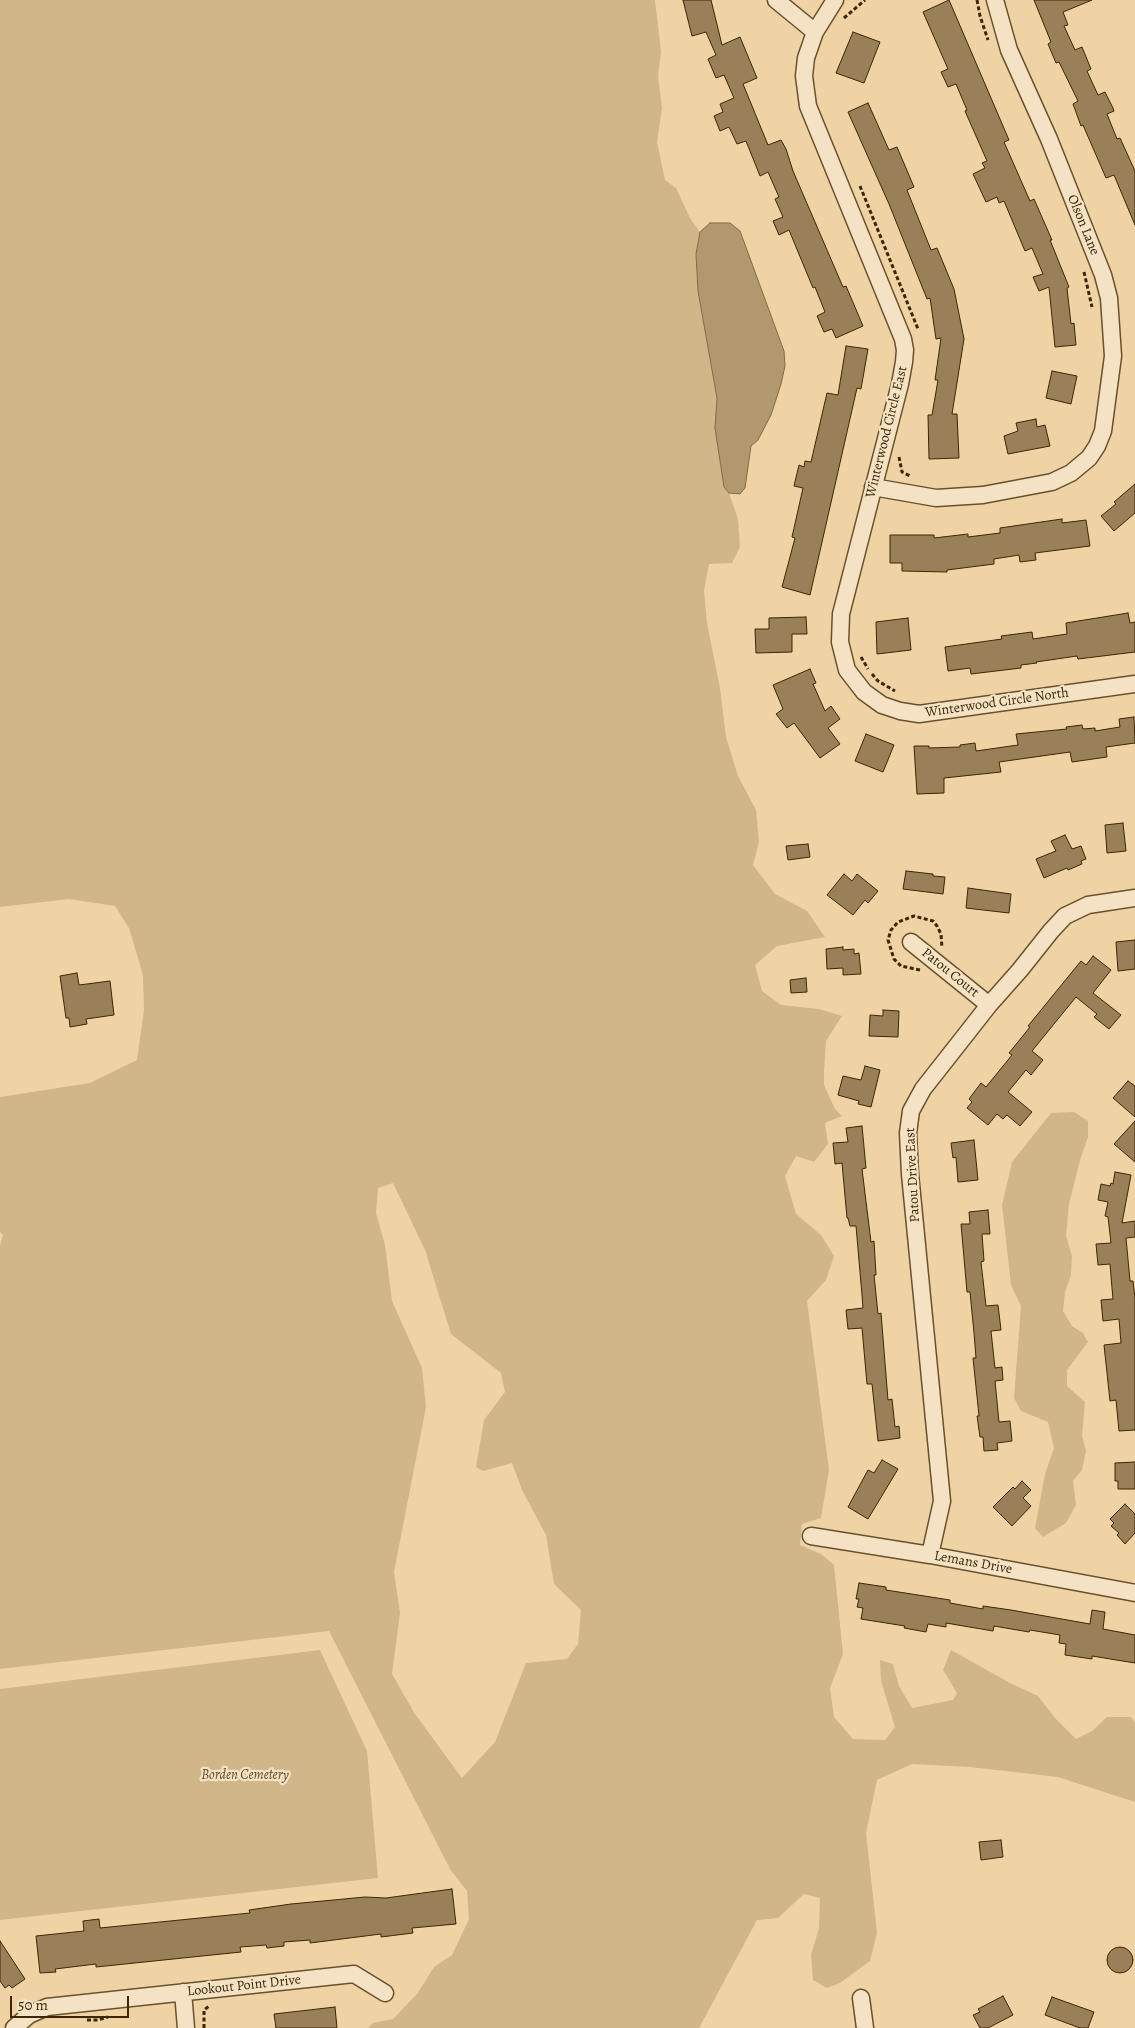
<!DOCTYPE html>
<style>
body{margin:0}
#map{position:relative;width:1135px;height:2028px;overflow:hidden;background:#efd3a5;font-family:Alegreya,serif}
canvas{display:block}
.scale{position:absolute;left:10px;top:1996px;width:119px;height:22px;box-sizing:border-box;border:2px solid #3c2604;border-top:0;padding-left:6px;font-size:15px;line-height:18px;white-space:nowrap;color:#3c2604;-webkit-text-stroke:4px #f5e2c4;paint-order:stroke}
</style>
<div id="map">
<canvas width="1135" height="2028"></canvas>
<div class="scale">50 m</div>
</div>
<script>
const g = document.querySelector('canvas').getContext('2d');
g.lineJoin = 'round';
function fill(path, color) {
  g.fillStyle = color;
  g.fill(path, 'evenodd');
}
function toPath(rows) {
  const path = new Path2D();
  for (const r of rows) {
    if (r.length === 3) {
      path.moveTo(r[0] + r[2], r[1]);
      path.arc(r[0], r[1], r[2], 0, 2 * Math.PI);
      continue;
    }
    path.moveTo(r[0], r[1]);
    for (let i = 2; i < r.length; i += 2) path.lineTo(r[i], r[i + 1]);
  }
  return path;
}
function strokePath(path, color, width, dash) {
  g.strokeStyle = color;
  g.lineWidth = width;
  g.lineCap = dash ? 'butt' : 'round';
  g.setLineDash(dash || []);
  g.stroke(path);
}
function drawText(font, color, halo, rows, align = 'center') {
  g.font = font + ' Alegreya,serif';
  g.lineWidth = 4.5;
  g.setLineDash([]);
  g.textBaseline = 'middle';
  g.strokeStyle = halo;
  g.fillStyle = color;
  for (const [text, x, y, turn = 0] of rows) {
    g.save();
    g.translate(x, y);
    g.rotate((+turn || 0) * Math.PI / 180);
    g.textAlign = isNaN(turn) ? turn : align;
    if (halo) g.strokeText(text, 0, 0);
    g.fillText(text, 0, 0);
    g.restore();
  }
}
const green = toPath([
 [0,0,655,0,661,52,658,77,662,108,657,142,665,180,676,188,690,218,700,232,696,254,698,291,717,398,715,428,724,487,729,493,738,519,740,547,732,563,709,564,704,590,707,623,720,688,726,737,738,776,756,810,759,842,753,865,775,894,807,911,825,937,777,946,755,965,762,991,781,1005,819,1009,842,1016,826,1041,824,1071,824,1085,835,1109,842,1116,825,1123,828,1144,814,1162,796,1156,785,1176,796,1214,821,1235,834,1256,826,1280,807,1301,829,1470,821,1518,802,1524,800,1545,821,1554,834,1565,843,1654,830,1688,834,1717,853,1739,885,1740,895,1727,881,1681,880,1660,893,1664,899,1686,912,1708,953,1700,957,1693,943,1670,951,1650,1010,1683,1038,1696,1055,1718,1076,1739,1092,1731,1107,1717,1131,1717,1135,1723,1135,1802,1058,1777,970,1767,912,1764,877,1780,866,1833,877,1933,870,1961,840,1983,827,1988,813,1980,811,1955,819,1928,820,1898,804,1894,778,1918,757,1920,699,2028,368,2028,373,2023,393,2019,417,1994,434,1967,452,1955,469,1919,467,1891,450,1869,329,1631,0,1669,0,1246,3,1235,0,1232,0,1097,90,1083,137,1060,144,1010,143,975,129,928,115,906,69,899,0,907],
 [393,1183,425,1250,451,1334,501,1373,505,1392,484,1420,476,1467,483,1471,512,1463,522,1490,546,1535,554,1584,581,1610,578,1644,567,1659,526,1663,495,1742,462,1778,415,1714,392,1674,400,1613,394,1572,426,1407,422,1368,392,1301,385,1245,376,1213,378,1188],
 [1074,1112,1088,1121,1088,1137,1080,1160,1069,1204,1066,1236,1072,1256,1071,1275,1065,1292,1063,1311,1072,1326,1083,1333,1088,1342,1067,1370,1067,1386,1085,1402,1082,1436,1086,1451,1082,1470,1073,1481,1076,1505,1066,1523,1043,1537,1035,1528,1045,1474,1054,1448,1048,1422,1021,1411,1014,1398,1021,1306,1011,1285,1002,1205,1012,1162,1051,1113],
 [320,1650,367,1751,378,1878,0,1920,0,1689]
]);
const water = toPath([
 [710,223,730,223,740,231,784,351,785,366,781,384,771,415,758,440,751,446,745,488,740,494,729,493,724,487,715,428,717,398,698,291,696,254,700,232,710,223]
]);
const building = toPath([
 [683,0,711,0,722,45,740,37,757,78,743,84,768,145,781,140,786,149,793,171,843,287,846,286,863,326,836,338,832,329,824,332,817,316,825,312,815,287,813,288,789,230,779,235,773,221,783,217,775,199,779,197,768,172,760,176,746,141,737,144,729,127,720,131,714,116,723,112,720,104,734,98,724,75,716,78,708,59,716,55,706,32,692,36,683,0],
 [949,0,1009,140,1004,142,1030,201,1034,199,1052,240,1050,240,1069,287,1067,288,1071,324,1074,323,1076,345,1055,347,1049,287,1039,291,1033,277,1043,274,1032,248,1025,251,1004,201,999,203,997,197,986,202,973,174,985,168,982,163,987,161,965,111,967,110,956,84,948,87,941,72,948,69,923,12,949,0],
 [1034,0,1092,0,1063,12,1068,25,1064,26,1075,50,1082,47,1091,69,1087,71,1098,95,1105,92,1113,108,1114,111,1107,114,1117,139,1120,138,1135,171,1135,225,1114,175,1106,178,1083,125,1081,126,1073,104,1078,101,1059,62,1056,63,1048,44,1051,42,1034,0],
 [853,32,880,42,864,83,836,73,853,32],
 [868,103,889,150,897,147,914,187,907,190,931,250,937,248,954,289,964,339,952,414,957,414,959,458,929,459,928,415,932,415,938,380,935,380,941,338,936,339,930,298,927,299,889,204,848,112,868,103],
 [846,346,868,349,861,389,857,388,810,595,782,587,795,538,792,537,803,488,794,486,799,465,804,467,805,461,811,462,827,393,838,395,846,346],
 [1052,371,1077,376,1071,404,1046,398,1052,371],
 [1036,419,1037,427,1045,425,1050,446,1008,454,1004,436,1018,431,1016,423,1036,419],
 [1135,484,1135,513,1114,531,1101,516,1116,504,1114,502,1135,484],
 [1062,519,1062,523,1086,520,1090,546,1035,553,1036,560,1020,562,1019,555,994,559,994,564,947,570,947,572,902,571,902,563,890,563,890,535,934,535,934,538,968,534,968,537,1000,533,1000,528,1062,519],
 [1128,613,1130,623,1135,622,1135,652,1078,659,1077,656,1036,662,1037,663,1021,665,1021,668,971,674,970,668,948,671,945,647,1002,639,1001,636,1032,632,1033,639,1067,634,1066,623,1128,613],
 [806,617,807,634,792,634,792,652,756,653,755,629,769,629,769,618,806,617],
 [908,618,911,650,877,654,876,622,908,618],
 [810,669,816,683,813,684,825,711,831,706,840,719,828,728,840,744,820,758,794,723,787,728,776,714,783,709,773,685,810,669],
 [1134,717,1135,743,1106,747,1107,757,1072,762,1070,752,999,762,1001,772,944,778,944,793,917,794,914,746,929,746,929,748,960,747,960,745,975,743,976,751,1018,745,1016,734,1067,729,1066,727,1082,725,1083,729,1095,728,1095,731,1120,727,1119,719,1134,717],
 [866,734,894,745,883,772,855,761,866,734],
 [1123,823,1126,851,1107,853,1105,825,1123,823],
 [1065,835,1072,849,1081,846,1086,859,1081,861,1082,864,1068,870,1067,868,1044,878,1036,859,1056,851,1051,841,1065,835],
 [808,844,810,857,788,860,786,846,808,844],
 [906,871,933,874,933,876,945,877,943,894,903,889,906,871],
 [844,874,852,881,857,874,878,891,868,903,865,900,853,915,827,895,844,874],
 [968,888,1011,894,1009,913,966,908,968,888],
 [1135,940,1135,969,1118,971,1116,942,1135,940],
 [843,947,843,950,854,949,854,954,859,953,861,974,843,975,843,968,827,969,826,949,843,947],
 [1093,956,1111,970,1093,993,1121,1015,1109,1029,1094,1017,1097,1014,1076,997,1032,1051,1043,1060,1031,1075,1026,1070,1008,1092,1032,1112,1020,1126,1007,1115,1003,1119,997,1114,988,1125,967,1108,972,1102,969,1099,981,1083,986,1087,1012,1055,1009,1053,1030,1027,1028,1026,1081,961,1086,965,1093,956],
 [77,973,79,985,110,981,114,1015,86,1019,87,1024,70,1027,69,1018,66,1018,60,976,77,973],
 [806,978,807,992,791,993,790,980,806,978],
 [883,1010,899,1011,898,1037,869,1036,870,1015,883,1016,883,1010],
 [865,1066,880,1070,871,1107,858,1104,859,1101,838,1095,843,1076,861,1080,865,1066],
 [1128,1081,1135,1086,1135,1117,1113,1098,1128,1081],
 [1135,1121,1135,1162,1114,1144,1135,1121],
 [862,1126,866,1168,862,1169,871,1242,874,1241,876,1275,874,1275,878,1314,881,1313,888,1400,892,1399,895,1427,899,1426,900,1438,878,1441,872,1384,867,1384,862,1328,848,1329,846,1310,863,1308,862,1295,856,1226,850,1226,848,1218,847,1218,842,1163,835,1164,833,1143,848,1142,846,1128,862,1126],
 [974,1140,978,1180,958,1182,956,1157,953,1158,951,1143,974,1140],
 [1115,1172,1131,1175,1122,1223,1135,1221,1135,1237,1126,1238,1130,1281,1133,1281,1135,1298,1135,1430,1119,1431,1116,1400,1110,1401,1104,1345,1121,1343,1119,1319,1103,1321,1101,1300,1113,1299,1112,1288,1110,1264,1098,1265,1096,1244,1111,1243,1108,1217,1105,1216,1108,1202,1098,1200,1101,1184,1110,1186,1111,1183,1113,1184,1115,1172],
 [988,1210,990,1234,982,1234,984,1261,981,1262,986,1306,998,1305,1001,1330,991,1331,995,1368,1002,1367,1003,1380,995,1381,999,1422,1010,1421,1012,1441,997,1443,998,1450,984,1451,983,1437,980,1437,977,1416,979,1416,973,1358,976,1358,974,1333,970,1292,967,1292,961,1224,970,1224,969,1212,988,1210],
 [882,1460,898,1469,868,1519,848,1507,868,1470,874,1473,882,1460],
 [1135,1462,1135,1489,1118,1489,1118,1481,1115,1481,1115,1463,1135,1462],
 [1022,1481,1031,1490,1023,1498,1031,1506,1012,1526,993,1507,1013,1487,1015,1489,1022,1481],
 [1125,1504,1135,1514,1135,1533,1125,1544,1117,1535,1119,1533,1111,1526,1114,1523,1110,1519,1125,1504],
 [859,1583,886,1587,886,1590,950,1600,950,1603,983,1609,983,1606,1011,1610,1090,1624,1092,1610,1105,1612,1103,1629,1135,1635,1135,1663,1092,1656,1092,1659,1065,1655,1066,1644,1059,1643,1060,1635,1030,1630,1029,1632,994,1626,993,1631,946,1623,946,1627,928,1624,926,1632,904,1628,905,1626,861,1619,863,1608,857,1607,859,1599,856,1599,859,1583],
 [1001,1840,1003,1857,981,1860,979,1842,1001,1840],
 [452,1889,456,1924,412,1928,413,1933,381,1937,381,1934,310,1943,310,1940,284,1942,284,1946,267,1948,266,1945,240,1947,241,1952,96,1967,96,1964,55,1969,56,1972,40,1973,36,1936,84,1931,83,1921,99,1919,100,1928,250,1913,249,1910,291,1904,365,1897,386,1898,452,1889],
 [0,1941,25,1979,12,1988,9,1985,5,1988,0,1981,0,1941],
 [1120,1960,13],
 [1003,1996,1013,2015,988,2028,980,2028,973,2015,980,2012,978,2009,1003,1996],
 [1052,1997,1094,2012,1088,2028,1080,2028,1045,2015,1052,1997],
 [335,2007,337,2028,276,2028,274,2014,335,2007]
]);
const path = toPath([
 [977,0,980,16,988,40],
 [844,18,865,0],
 [860,186,918,329],
 [1084,272,1092,307],
 [899,457,902,472,910,476],
 [861,657,868,669],
 [872,674,878,681,895,691],
 [920,970,901,966,894,959,888,940,891,930,898,922,914,916,933,921,937,926,941,934,942,948],
 [87,2020,98,2020,108,2017],
 [204,2028,204,2010,209,2006]
]);
const minor = toPath([
 [776,0,815,32],
 [835,0,815,32,806,58,804,76,808,106,903,339,905,350,904,362,900,384,841,614,840,642,847,670,864,692,882,705,900,711,919,714,1135,684],
 [873,487,936,498,983,495,1052,482,1071,473,1089,458,1097,446,1103,431,1113,356,1109,298,1103,275,1049,139,1009,50,995,0],
 [911,942,989,1005],
 [811,1536,930,1555,1135,1593],
 [930,1555,942,1501,910,1174,908,1133,911,1111,923,1089,989,1005,1020,970,1051,931,1065,916,1088,905,1135,898],
 [183,1992,186,2028],
 [861,1998,865,2028],
 [14,2028,29,2015,47,2007,354,1974,385,1993]
]);
const streetNames = [
 ["Olson Lane",1083,225,68],
 ["Winterwood Circle East",887,432,-76],
 ["Winterwood Circle North",997,703,-8],
 ["Patou Court",950,973,39],
 ["Patou Drive East",913,1175,-93],
 ["Lemans Drive",973,1563,10],
 ["Lookout Point Drive",244,1986,-6]
];
const parkNames = [
 ["Borden Cemetery",245,1776]
];
fill(green, '#d1b68a');
fill(water, '#b2986e');
strokePath(water, '#836a44', 1);
fill(building, '#998058');
strokePath(building, '#3c2604', 1);
strokePath(minor, '#69512c', 19);
strokePath(path, '#3c2604', 3, [4, 2.5]);
strokePath(minor, '#f5e2c4', 16);
drawText('14px', '#3c2604', '#f5e2c4', streetNames);
drawText('italic 14px', '#614a26', '#f5e2c4', parkNames);
</script>
